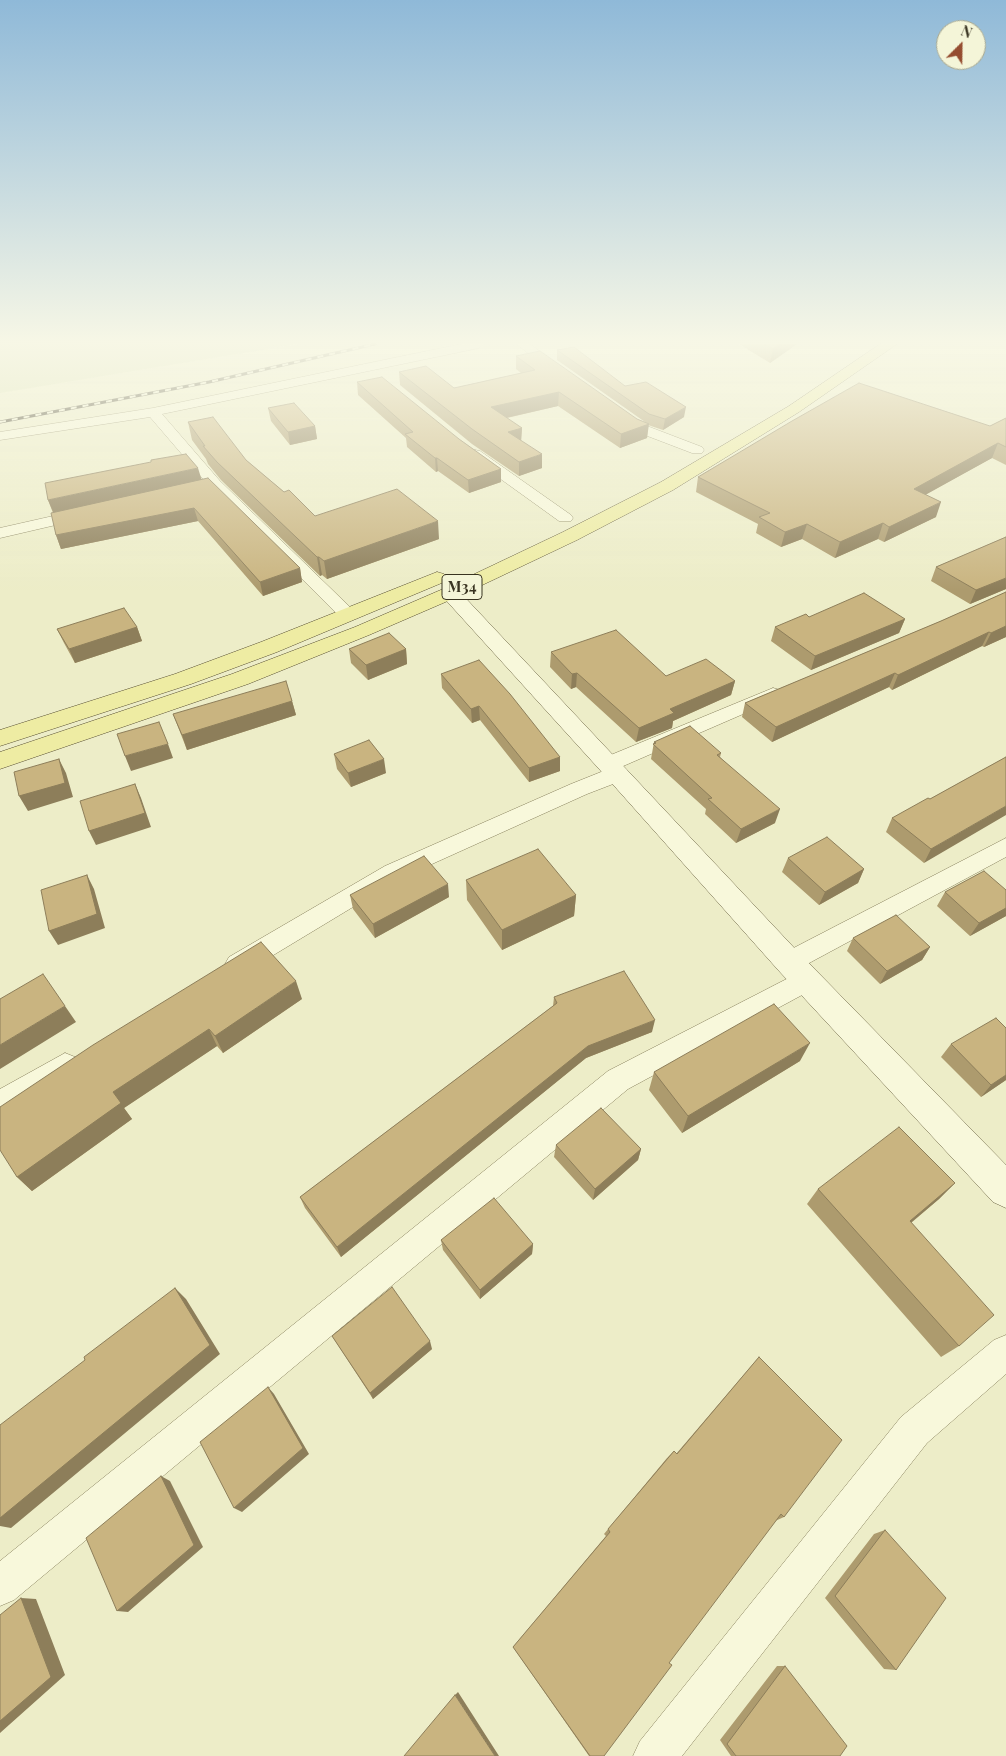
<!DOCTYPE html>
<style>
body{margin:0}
#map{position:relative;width:1006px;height:1756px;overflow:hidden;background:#ededc8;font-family:"Playfair Display",serif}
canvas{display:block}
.north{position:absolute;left:936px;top:20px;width:50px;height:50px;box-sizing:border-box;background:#f4f5d8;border:1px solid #a9a88f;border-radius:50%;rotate:23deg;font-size:14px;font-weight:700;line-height:20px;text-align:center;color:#393421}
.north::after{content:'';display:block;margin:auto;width:18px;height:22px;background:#954d30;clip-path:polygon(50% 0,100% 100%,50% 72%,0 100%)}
</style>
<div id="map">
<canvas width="1006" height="1756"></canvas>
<div class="north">N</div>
</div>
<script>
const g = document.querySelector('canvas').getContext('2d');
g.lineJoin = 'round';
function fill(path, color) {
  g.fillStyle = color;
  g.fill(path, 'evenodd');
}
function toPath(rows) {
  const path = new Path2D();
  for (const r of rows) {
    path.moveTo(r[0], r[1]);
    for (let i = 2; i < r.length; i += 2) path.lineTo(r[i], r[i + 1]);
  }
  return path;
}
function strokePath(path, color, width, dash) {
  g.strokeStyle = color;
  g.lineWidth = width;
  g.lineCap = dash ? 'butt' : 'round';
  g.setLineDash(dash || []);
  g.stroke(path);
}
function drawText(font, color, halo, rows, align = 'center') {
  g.font = font + ' "Playfair Display",serif';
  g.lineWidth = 4;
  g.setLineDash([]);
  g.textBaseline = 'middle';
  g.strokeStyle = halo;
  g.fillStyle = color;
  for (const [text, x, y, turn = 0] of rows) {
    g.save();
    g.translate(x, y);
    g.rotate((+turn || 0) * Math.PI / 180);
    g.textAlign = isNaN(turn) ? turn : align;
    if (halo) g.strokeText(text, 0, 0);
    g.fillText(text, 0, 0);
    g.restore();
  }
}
const farmland = toPath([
 [0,344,298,344,0,393]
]);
const street = toPath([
 [461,344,485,344,479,348,162,414,220,481,354,611,357,615,354,619,348,620,342,619,210,487,150,417,0,440,0,432,153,408,461,344],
 [516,344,530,344,566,371,564,374,556,374,516,344],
 [622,411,647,426,702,447,704,450,702,453,692,453,637,432,617,418,615,415,622,411],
 [475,450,480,451,571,515,573,518,571,521,559,521,470,457,468,454,470,451,475,450],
 [84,509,90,511,92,514,90,517,0,538,0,528,84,509],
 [773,688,780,690,783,694,780,698,621,767,626,769,629,774,626,779,587,794,401,878,247,971,238,975,229,971,225,964,229,957,385,866,571,784,606,770,601,769,598,764,601,759,773,688],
 [1006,838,1006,857,798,969,789,973,780,969,776,962,780,955,1006,838],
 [806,969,815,972,819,980,815,988,628,1089,14,1600,0,1606,0,1561,608,1071,806,969],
 [65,1053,75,1057,79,1066,75,1075,10,1113,0,1117,0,1089,65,1053],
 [1006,1335,1006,1374,927,1443,682,1756,633,1756,640,1741,901,1417,994,1340,1006,1335]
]);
const secondary = toPath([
 [450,587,457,589,799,953,1006,1165,1006,1208,993,1202,779,971,600,770,443,597,440,593,443,589,450,587]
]);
const primary = toPath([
 [880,344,897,344,799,412,673,490,577,540,457,597,369,635,248,684,0,769,0,752,232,674,355,627,443,589,563,532,661,482,789,406,880,344],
 [437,572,444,574,447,578,444,582,277,652,191,684,0,746,0,730,175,674,261,642,437,572]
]);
const rail = toPath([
 [0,422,209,382,375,344]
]);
const wall = toPath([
 [739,344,797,344,770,363],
 [557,350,684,417,663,430,648,425,647,438,620,448,558,406,507,418,522,428,521,441,542,468,519,476,472,444,400,385,399,372,454,388,521,373,516,369,516,356,637,419,645,422,557,360],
 [357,382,459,439,501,469,501,482,469,493,438,471,436,472,407,447,406,438,358,395],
 [268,408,315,426,317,439,290,445,271,421],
 [1006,418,1006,465,992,458,926,494,936,517,884,542,878,539,835,558,802,539,781,547,756,533,758,524,696,492,698,477,990,426],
 [188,422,246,460,284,492,315,516,439,539,327,579,322,575,320,576,221,480,208,464,206,459,192,440],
 [201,479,300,568,302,582,263,596,198,521,61,549,56,535,53,513,48,500],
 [1006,537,1006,589,970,604,931,581,936,567],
 [1006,592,1006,637,984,647,982,646,892,690,889,687,772,742,742,717,745,703,941,621],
 [809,617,905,619,899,633,811,670,771,641,775,627],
 [137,627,142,641,75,663,64,643,57,629],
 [349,649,406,649,407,664,368,680,351,663],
 [551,652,666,676,735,681,731,695,673,721,672,728,636,742,576,687,571,689,550,667],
 [441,674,560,757,560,771,529,782,480,720,472,723,442,688],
 [292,701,296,715,187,750,173,714],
 [654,742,721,753,720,757,775,823,736,843,705,814,706,809,651,759],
 [334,754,386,773,351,787,337,769],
 [1006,757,924,863,886,832,892,818,930,799],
 [788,858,864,869,858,883,819,905,782,872],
 [466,880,576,895,574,916,502,950,467,900],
 [1006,890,1006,916,970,936,937,906,945,892],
 [350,895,449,897,375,938,353,909],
 [853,938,930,947,922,960,880,984,847,951],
 [554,997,652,1032,586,1058,341,1257,305,1208,300,1197,553,1006],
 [302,999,223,1053,217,1046,124,1108,132,1119,32,1191,17,1177,93,1045],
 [1006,1028,1006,1080,981,1097,941,1057,951,1044],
 [800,1061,682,1133,649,1090,654,1072],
 [556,1145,641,1149,638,1160,593,1200,554,1157],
 [955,1183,939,1199,911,1223,959,1346,941,1357,807,1204,818,1189],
 [441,1240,533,1244,532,1254,480,1299,443,1250],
 [332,1336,432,1349,373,1399],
 [759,1357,784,1517,775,1521,589,1756,513,1647,606,1536,604,1534,667,1458,674,1451,676,1454],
 [885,1530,896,1670,884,1669,825,1598,874,1534],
 [777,1666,785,1666,840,1756,731,1756,720,1740]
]);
const shadedWall = toPath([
 [780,344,797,344,770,363,773,349],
 [559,392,558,406,492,421,491,407],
 [686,407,684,417,663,430,665,419],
 [649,424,647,438,620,448,621,434],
 [315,426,317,439,290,445,288,432],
 [522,428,521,442,508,432],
 [998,443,992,458,909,504,914,489],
 [542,454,542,468,519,476,519,462],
 [435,458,437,458,438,471,436,472],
 [198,468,202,481,54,514,48,500],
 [501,469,501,482,469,493,468,480],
 [941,502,936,517,884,542,889,527],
 [194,508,198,521,61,549,56,535],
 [438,521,439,539,327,579,324,561],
 [883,523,878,539,835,558,840,542],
 [807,524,802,539,781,547,785,532],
 [317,557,319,557,322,575,320,576],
 [300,568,302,582,263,596,260,582],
 [1006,578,1006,589,970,604,976,590],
 [905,619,899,633,811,670,815,656],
 [1006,626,1006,637,984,647,991,633],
 [137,627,142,641,75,663,69,649],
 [989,632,982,646,892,690,898,675],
 [406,649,407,664,368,680,366,665],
 [577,673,576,687,571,689,572,674],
 [895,673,889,687,772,742,776,727],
 [735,681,731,695,673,721,672,728,636,742,639,728,670,709],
 [292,701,296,715,187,750,182,735],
 [479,706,480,720,472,723,471,709],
 [168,744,173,758,131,771,125,756],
 [560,757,560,771,529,782,529,768],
 [59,759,66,773,73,797,28,811,19,796],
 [384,759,386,773,351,787,348,773],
 [135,784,141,798,151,827,96,845,89,831],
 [1006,806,1006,815,924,863,931,849],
 [780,809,775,823,736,843,741,829],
 [864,869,858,883,819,905,825,892],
 [87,875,94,889,105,928,58,945,49,931],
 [448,884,449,897,375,938,373,924],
 [576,895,574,916,502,950,502,930],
 [1006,908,1006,916,970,936,979,923],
 [930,947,922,960,880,984,887,971],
 [296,981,302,999,223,1053,215,1036],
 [65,1006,76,1022,0,1069,0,1045],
 [655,1020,652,1032,586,1058,341,1257,337,1247,588,1046],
 [209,1029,217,1046,124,1108,132,1119,32,1191,17,1177,113,1092],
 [810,1043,800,1061,682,1133,688,1116],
 [1006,1075,1006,1080,981,1097,991,1085],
 [641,1149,638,1160,593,1200,595,1189],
 [955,1183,939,1199,895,1236,910,1221],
 [533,1244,532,1254,480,1299,480,1290],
 [175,1288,186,1299,220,1354,11,1528,0,1526,0,1518],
 [430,1341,432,1349,373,1399,370,1393],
 [268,1387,274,1394,309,1454,242,1512,234,1508],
 [161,1476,170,1481,203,1547,128,1612,117,1611],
 [21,1598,36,1599,65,1675,0,1733,0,1721],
 [458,1692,499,1756,495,1756,455,1695]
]);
const building = toPath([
 [764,344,780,344,773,349,764,344],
 [574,347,625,386,646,382,686,407,665,419,649,414,557,350,574,347],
 [540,351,637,419,649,424,621,434,559,392,491,407,522,428,508,432,542,454,519,462,472,429,399,372,426,366,454,388,535,370,516,356,540,351],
 [382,377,459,439,501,469,468,480,437,458,435,458,405,434,413,432,357,382,382,377],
 [859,383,990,426,1006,418,1006,447,998,443,914,489,941,502,889,527,883,523,840,542,807,524,785,532,759,517,770,513,698,477,792,421,859,383],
 [294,403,315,426,288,432,268,408,294,403],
 [213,417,246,460,284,492,289,490,315,516,397,489,438,521,324,561,319,557,317,557,217,462,203,446,205,446,188,422,213,417],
 [186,454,198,468,48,500,45,483,151,462,151,460,186,454],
 [208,478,300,568,260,582,194,508,56,535,51,513,208,478],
 [1006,537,1006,578,976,590,936,567,1006,537],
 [1006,592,1006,626,991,633,989,632,898,675,895,673,776,727,745,703,941,621,1006,592],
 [864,593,905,619,815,656,775,627,806,614,809,617,864,593],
 [124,608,137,627,69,649,57,629,124,608],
 [616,630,666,676,706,659,735,681,670,709,674,713,639,728,577,673,572,674,551,652,616,630],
 [389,633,406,649,366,665,349,649,389,633],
 [479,660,510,694,560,757,529,768,479,706,471,709,441,674,479,660],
 [286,681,292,701,182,735,173,714,286,681],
 [159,722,168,744,125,756,117,734,159,722],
 [690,726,721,753,717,755,780,809,741,829,708,799,712,798,653,744,656,743,654,742,690,726],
 [369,740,384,759,348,773,334,754,369,740],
 [1006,757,1006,806,931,849,892,818,928,798,930,799,1006,757],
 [59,759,65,783,19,796,14,772,59,759],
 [135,784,145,813,89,831,80,801,135,784],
 [827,837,864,869,825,892,788,858,827,837],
 [538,849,576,895,502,930,466,880,538,849],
 [424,856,448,884,373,924,350,895,424,856],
 [984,871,1006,890,1006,908,979,923,945,892,984,871],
 [87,875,97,914,49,931,41,890,87,875],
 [896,915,930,947,887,971,853,938,896,915],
 [261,942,296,981,215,1036,209,1029,113,1092,121,1103,17,1177,0,1150,0,1107,93,1045,261,942],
 [624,971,655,1020,588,1046,337,1247,300,1197,557,1003,554,997,624,971],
 [43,974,65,1006,0,1045,0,999,43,974],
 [774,1004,810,1043,688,1116,654,1072,774,1004],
 [996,1018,1006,1028,1006,1075,991,1085,951,1044,996,1018],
 [601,1108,641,1149,595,1189,556,1145,601,1108],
 [899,1127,955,1183,910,1221,994,1315,959,1346,818,1189,899,1127],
 [494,1198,533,1244,480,1290,441,1240,494,1198],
 [392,1287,430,1341,370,1393,332,1336,392,1287],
 [175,1288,210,1345,0,1518,0,1425,85,1360,84,1357,175,1288],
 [759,1357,842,1440,784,1517,781,1514,669,1663,672,1665,604,1756,590,1756,513,1647,610,1532,608,1529,674,1451,677,1454,759,1357],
 [268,1387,303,1448,234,1508,200,1442,268,1387],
 [161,1476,194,1545,117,1611,86,1538,161,1476],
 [885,1530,946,1598,896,1670,835,1596,885,1530],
 [21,1598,51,1677,0,1721,0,1615,21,1598],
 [785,1666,847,1746,840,1756,736,1756,727,1744,785,1666],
 [455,1695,495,1756,404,1756,455,1695]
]);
const shields = [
 [462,587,40]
];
const shieldNames = [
 ["M34",462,587]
];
fill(farmland, '#dce2b6');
strokePath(street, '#88815e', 1);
strokePath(secondary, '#6a6241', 1);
strokePath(primary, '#574e32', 1);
fill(street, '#f8f8db');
fill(secondary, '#f8f8db');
fill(primary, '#eeeca3');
strokePath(rail, '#393421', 3);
strokePath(rail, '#f4f5d8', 2, [6]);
fill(wall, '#ad9b6e');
fill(shadedWall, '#8d7e5a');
fill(building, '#c9b480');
strokePath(building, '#8d7e5a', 1);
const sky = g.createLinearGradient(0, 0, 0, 590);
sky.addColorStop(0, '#8fb9d8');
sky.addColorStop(0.58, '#f7f7e6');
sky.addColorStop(1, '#f7f7e600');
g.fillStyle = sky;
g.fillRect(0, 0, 1006, 590);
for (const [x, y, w] of shields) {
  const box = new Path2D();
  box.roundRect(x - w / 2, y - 12.5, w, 25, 4);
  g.fillStyle = '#f4f5d8';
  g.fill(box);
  strokePath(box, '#393421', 1);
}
drawText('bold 15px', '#393421', null, shieldNames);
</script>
